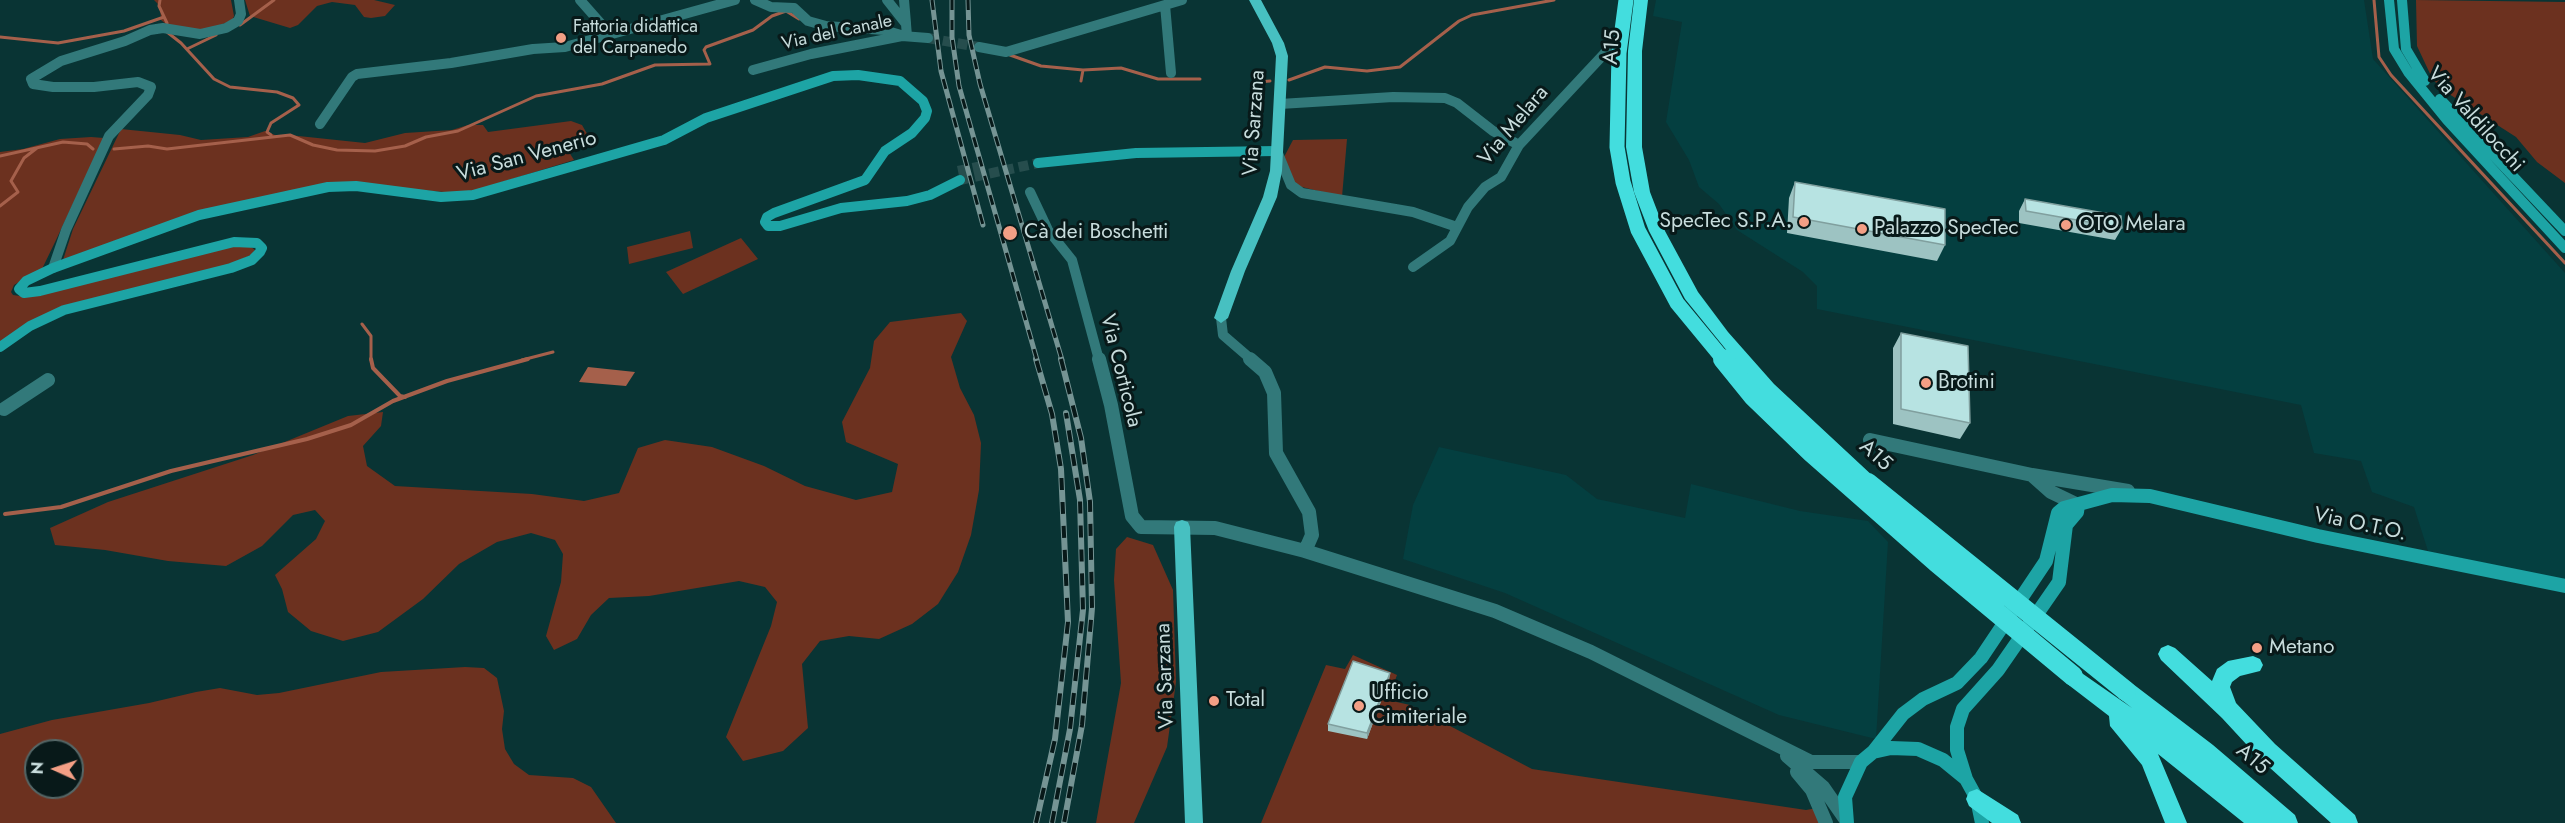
<!DOCTYPE html>
<meta charset="utf-8">
<style>
body{margin:0}
#map{position:relative;width:2565px;height:823px;overflow:hidden;background:#093434;font-family:Jost,sans-serif}
canvas{display:block}
.north{position:absolute;left:24px;top:739px;width:60px;height:60px;box-sizing:border-box;background:#081919;border:2px solid #546767;border-radius:50%;rotate:273deg;font-size:16px;font-weight:700;line-height:24px;text-align:center;color:#c7dcdc}
.north::after{content:'';display:block;margin:auto;width:21px;height:27px;background:#f39f85;clip-path:polygon(50% 0,100% 100%,50% 72%,0 100%)}
</style>
<div id="map">
<canvas width="2565" height="823"></canvas>
<div class="north">N</div>
</div>
<script>
const g = document.querySelector('canvas').getContext('2d');
g.lineJoin = 'round';
function fill(path, color) {
  g.fillStyle = color;
  g.fill(path, 'evenodd');
}
function toPath(rows) {
  const path = new Path2D();
  for (const r of rows) {
    path.moveTo(r[0], r[1]);
    for (let i = 2; i < r.length; i += 2) path.lineTo(r[i], r[i + 1]);
  }
  return path;
}
function strokePath(path, color, width, dash) {
  g.strokeStyle = color;
  g.lineWidth = width;
  g.lineCap = dash ? 'butt' : 'round';
  g.setLineDash(dash || []);
  g.stroke(path);
}
function drawText(font, color, halo, rows, align = 'center') {
  g.font = font + ' Jost,sans-serif';
  g.lineWidth = 6;
  g.setLineDash([]);
  g.textBaseline = 'middle';
  g.strokeStyle = halo;
  g.fillStyle = color;
  for (const [text, x, y, turn = 0] of rows) {
    g.save();
    g.translate(x, y);
    g.rotate((+turn || 0) * Math.PI / 180);
    g.textAlign = isNaN(turn) ? turn : align;
    if (halo) g.strokeText(text, 0, 0);
    g.fillText(text, 0, 0);
    g.restore();
  }
}
const built = toPath([
 [1656,0,2364,0,2373,59,2565,273,2565,580,2428,551,2414,507,2372,492,2361,461,2314,453,2301,405,1817,309,1817,286,1803,272,1737,230,1719,204,1699,187,1689,160,1666,122,1682,22,1653,16],
 [1439,447,1566,475,1597,499,1685,518,1691,484,1800,511,1868,521,1888,542,1876,739,1779,715,1505,593,1403,559,1413,505]
]);
const green = toPath([
 [154,0,231,0,234,16,232,21,204,30,168,26,161,20,160,6],
 [245,0,374,0,395,5,385,16,371,18,364,17,355,5,332,2,317,6,298,25,290,28,250,16],
 [2416,0,2565,2,2565,183,2537,162,2516,137,2446,92,2433,80,2417,46],
 [571,121,582,125,589,137,570,148,569,152,574,160,473,191,457,193,330,183,199,212,63,260,73,229,121,129,180,135,201,140,248,137,265,131,280,137,289,135,365,143,405,133,452,130,468,125,483,125,488,132],
 [91,137,104,138,56,240,42,269,14,285,11,292,13,295,27,297,233,246,251,247,255,250,251,255,231,264,63,306,0,342,0,152,23,149,60,139],
 [1347,139,1342,197,1294,185,1284,157,1293,140],
 [690,231,693,248,629,264,627,247],
 [741,238,758,259,683,294,666,272],
 [961,313,967,321,951,357,960,388,974,415,981,443,979,490,971,535,958,572,938,604,912,624,879,639,849,636,820,641,802,664,808,728,783,751,743,761,726,737,771,626,777,602,765,587,739,581,649,596,609,598,591,615,577,639,554,650,546,636,561,582,563,554,555,540,531,533,497,542,459,564,423,599,378,632,343,641,311,631,288,612,282,589,275,575,316,539,325,521,315,510,293,515,262,546,226,566,168,561,105,550,55,545,50,528,108,502,253,455,348,416,383,412,381,426,363,446,367,466,395,486,532,494,584,501,619,493,638,448,665,440,712,447,764,466,805,486,856,500,892,492,898,464,846,442,842,422,870,368,874,341,890,322],
 [1127,537,1153,545,1173,590,1176,682,1167,747,1134,823,1096,823,1121,683,1114,580,1116,549],
 [1353,655,1397,675,1388,700,1410,705,1532,769,1806,810,1817,808,1821,823,1261,823,1326,665,1345,669],
 [465,667,484,668,497,678,504,711,502,729,505,749,514,764,529,775,573,778,591,787,616,823,0,823,0,734,52,720,149,703,196,692,220,688,257,695,279,693,381,672],
 [36,751,72,751,72,787,36,787]
]);
const water = toPath([
 [588,367,635,372,626,386,579,382]
]);
const streamFar1 = toPath([
 [160,0,159,6,167,23],
 [2374,0,2379,57,2391,75,2565,263],
 [240,25,274,0],
 [167,32,181,43,214,79,230,87,277,92,293,98,299,105,271,123,267,132,271,135],
 [0,37,58,43,124,31,164,17],
 [187,49,216,35],
 [1010,55,1041,66,1083,70,1121,68,1158,79,1200,79],
 [1289,80,1325,67,1367,71,1400,67,1459,21,1472,15,1554,0],
 [1081,81,1083,70],
 [1258,82,1270,81],
 [114,149,148,146,167,149,290,135,313,145,337,150,375,151,405,146,426,137,458,131,536,96,602,84,655,65,710,64,704,50,706,47,753,30,772,16,786,11,799,19],
 [0,156,63,142,87,144,93,149],
 [0,206,18,192,11,181,24,158,37,148],
 [362,324,371,336,371,360],
 [522,360,553,352]
]);
const stream = toPath([
 [371,359,373,368,400,396,405,397],
 [5,514,61,507,171,471,307,439,351,425,393,401,447,381,528,359]
]);
const streetTunnel = toPath([
 [928,38,979,47]
]);
const secondaryTunnel = toPath([
 [958,171,987,165],
 [960,180,1038,163]
]);
const streetFar1 = toPath([
 [580,0,611,35],
 [755,0,771,7,794,8,808,21,826,26,884,30,901,35],
 [887,0,906,24,907,36],
 [904,0,906,23],
 [1165,5,1171,73],
 [979,47,1006,52,1182,0],
 [753,70,811,54,902,36,928,38],
 [1280,104,1393,97,1445,98,1457,103,1493,131,1519,145],
 [320,124,352,77,357,74,451,63,533,49,565,47,735,0],
 [1277,151,1291,185,1302,193,1413,212,1457,227],
 [1030,192,1048,230,1072,260,1099,360],
 [1413,267,1450,241,1468,207,1485,187,1501,177,1519,145,1604,54,1622,29],
 [53,268,66,230,109,136,148,95,151,87,138,82,94,87,53,87,33,84,31,79,61,61,125,41,150,30,163,28,200,34,226,28,238,21,241,14,239,0],
 [1221,318,1223,335,1252,360]
]);
const street = toPath([
 [1099,359,1111,405,1132,516,1141,527,1215,528,1305,551,1495,611,1591,652,1811,762,1861,762],
 [1250,359,1265,372,1274,393,1276,453,1309,512,1312,535,1305,551],
 [4,409,48,380],
 [1870,440,2032,475,2128,491],
 [2033,476,2051,492,2078,505],
 [1787,756,1823,787,1846,820],
 [1797,772,1812,790,1826,823]
]);
const secondaryFar1 = toPath([
 [2389,0,2394,49,2408,72,2447,120,2565,248],
 [2402,0,2406,49,2425,81],
 [2440,99,2565,231],
 [1038,163,1136,153,1277,151],
 [0,347,30,326,64,310,231,268,252,260,260,252,262,248,257,243,234,242,40,291,24,293,19,289,26,281,53,268,199,215,328,187,356,186,441,197,473,195,664,140,706,118,833,76,858,75,900,81,923,101,927,111,925,118,912,133,885,151,865,180,774,213,767,217,765,222,768,226,780,226,841,208,907,201,930,195,960,180]
]);
const secondary = toPath([
 [1873,752,1891,748,1918,749,1943,760,1965,778],
 [1847,823,1845,797,1861,762,1873,752,1903,714,1923,699,1957,683,1981,658,2046,561,2058,513,2064,508,2112,495,2150,496,2318,536,2565,586],
 [1982,823,1977,799,1966,779,1957,750,1957,727,1963,709,1998,670,2059,582,2066,525,2077,512,2078,505]
]);
const primary = toPath([
 [1249,0,1261,0,1284,43,1288,56,1282,171,1277,197,1245,271,1228,318,1221,323,1214,318,1231,271,1263,197,1270,171,1276,56,1272,43,1249,0],
 [1182,520,1188,522,1190,527,1203,823,1185,823,1174,527,1176,522,1182,520]
]);
const highway = toPath([
 [1634,0,1648,0,1642,51,1642,147,1650,192,1665,231,1698,292,1728,332,1774,384,1875,478,1877,483,1875,488,1868,491,1861,488,1762,394,1685,299,1649,231,1634,192,1626,147,1628,51,1634,0],
 [2168,645,2175,648,2212,681,2217,669,2228,661,2253,656,2260,659,2263,665,2260,671,2240,676,2232,682,2230,687,2236,703,2275,744,2355,815,2358,823,2331,823,2259,758,2222,718,2161,660,2158,654,2161,648,2168,645],
 [2073,667,2132,708,2119,698,2115,691,2119,684,2126,682,2133,684,2213,745,2295,815,2298,823,2244,823,2158,754,2187,823,2165,823,2142,765,2110,726,2109,716,2066,683,2063,676,2066,669,2073,667],
 [1977,789,2018,815,2021,823,1992,823,1969,806,1966,799,1969,792,1977,789]
]);
const railFar1 = toPath([
 [932,0,941,71,983,225],
 [952,0,952,37,959,86,1037,360],
 [968,0,969,35,980,84,1062,360]
]);
const rail = toPath([
 [1061,359,1081,438,1090,502,1092,608,1082,725,1064,823],
 [1036,823,1055,739,1068,622,1061,469,1052,414,1036,359],
 [1052,823,1070,729,1083,610,1080,500,1066,413]
]);
const highwayBridgeFar1 = toPath([
 [1626,0,1619,53,1617,147,1623,182,1638,230,1677,303,1724,360]
]);
const highwayBridge = toPath([
 [1723,359,1753,396,1812,453,1936,562,2073,676],
 [1868,483,2126,691]
]);
const wall = toPath([
 [1795,182,1945,245,1937,261,1787,233,1789,198],
 [2025,199,2122,228,2115,240,2019,223,2019,211],
 [1901,333,1970,423,1960,439,1893,424,1893,348],
 [1390,673,1389,680,1367,739,1328,731,1328,724]
]);
const shadedWall = toPath([
 [1390,673,1389,680,1367,739,1367,733]
]);
const building = toPath([
 [1795,182,1945,209,1945,245,1793,217,1795,182],
 [2025,199,2121,216,2122,228,2026,211,2025,199],
 [1901,333,1968,346,1970,423,1901,409,1901,333],
 [1353,661,1390,673,1367,733,1328,724,1353,661]
]);
const markers = [
 [561,38,6,"#f39f85"],
 [1804,222,6,"#f39f85"],
 [2066,225,6,"#f39f85"],
 [1862,229,6,"#f39f85"],
 [1010,233,8,"#f39f85"],
 [1926,383,6,"#f39f85"],
 [2257,648,6,"#f39f85"],
 [1214,701,6,"#f39f85"],
 [1359,706,6,"#f39f85"]
];
const farPoinames = [
 ["Fattoria didattica",573,28],
 ["del Carpanedo",573,49]
];
const farStreetnames = [
 ["Via del Canale",837,33,-12]
];
const streetNames = [
 ["A15",1613,47,-86],
 ["Via Valdilocchi",2475,120,48],
 ["Via Sarzana",1255,123,-86],
 ["Via Melara",1514,126,-50],
 ["Via San Venerio",527,157,-15],
 ["Via Corticola",1120,371,76],
 ["A15",1875,456,42],
 ["Via O.T.O.",2360,525,12],
 ["Via Sarzana",1166,676,-92],
 ["A15",2252,760,40]
];
const poiNames = [
 ["SpecTec S.P.A.",1792,222,"right"],
 ["OTO Melara",2078,225],
 ["Palazzo SpecTec",1874,229],
 ["Cà dei Boschetti",1024,233],
 ["Brotini",1938,383],
 ["Metano",2269,648],
 ["Ufficio",1371,694],
 ["Cimiteriale",1371,718],
 ["Total",1226,701]
];
fill(built, '#043f40');
fill(green, '#6c311f');
fill(water, '#a5604b');
strokePath(streamFar1, '#a5604b', 3);
strokePath(stream, '#a5604b', 4);
strokePath(streetTunnel, '#264d4d', 10, [10, 5]);
strokePath(secondaryTunnel, '#264d4d', 10, [10, 5]);
strokePath(streetFar1, '#32797a', 10);
strokePath(street, '#32797a', 14);
strokePath(secondaryFar1, '#1da4a5', 10);
strokePath(secondary, '#1da4a5', 14);
fill(primary, '#47c0c1');
fill(highway, '#43ddde');
strokePath(railFar1, '#759494', 5);
strokePath(rail, '#759494', 6);
strokePath(railFar1, '#081919', 3, [10]);
strokePath(rail, '#081919', 4, [12]);
strokePath(highwayBridgeFar1, '#43ddde', 15);
strokePath(highwayBridge, '#43ddde', 20);
fill(wall, '#9dc3c2');
fill(shadedWall, '#809f9e');
fill(building, '#b7e3e2');
strokePath(building, '#809f9e', 1.5);
for (const [x, y, r, color] of markers) {
  const dot = new Path2D();
  dot.arc(x, y, r, 0, 2 * Math.PI);
  g.fillStyle = color;
  g.fill(dot);
  strokePath(dot, '#081919', 2);
}
drawText('18px', '#c7dcdc', '#081919', farPoinames, 'left');
drawText('18px', '#c7dcdc', '#081919', farStreetnames);
drawText('21px', '#c7dcdc', '#081919', streetNames);
drawText('21px', '#c7dcdc', '#081919', poiNames, 'left');
</script>
